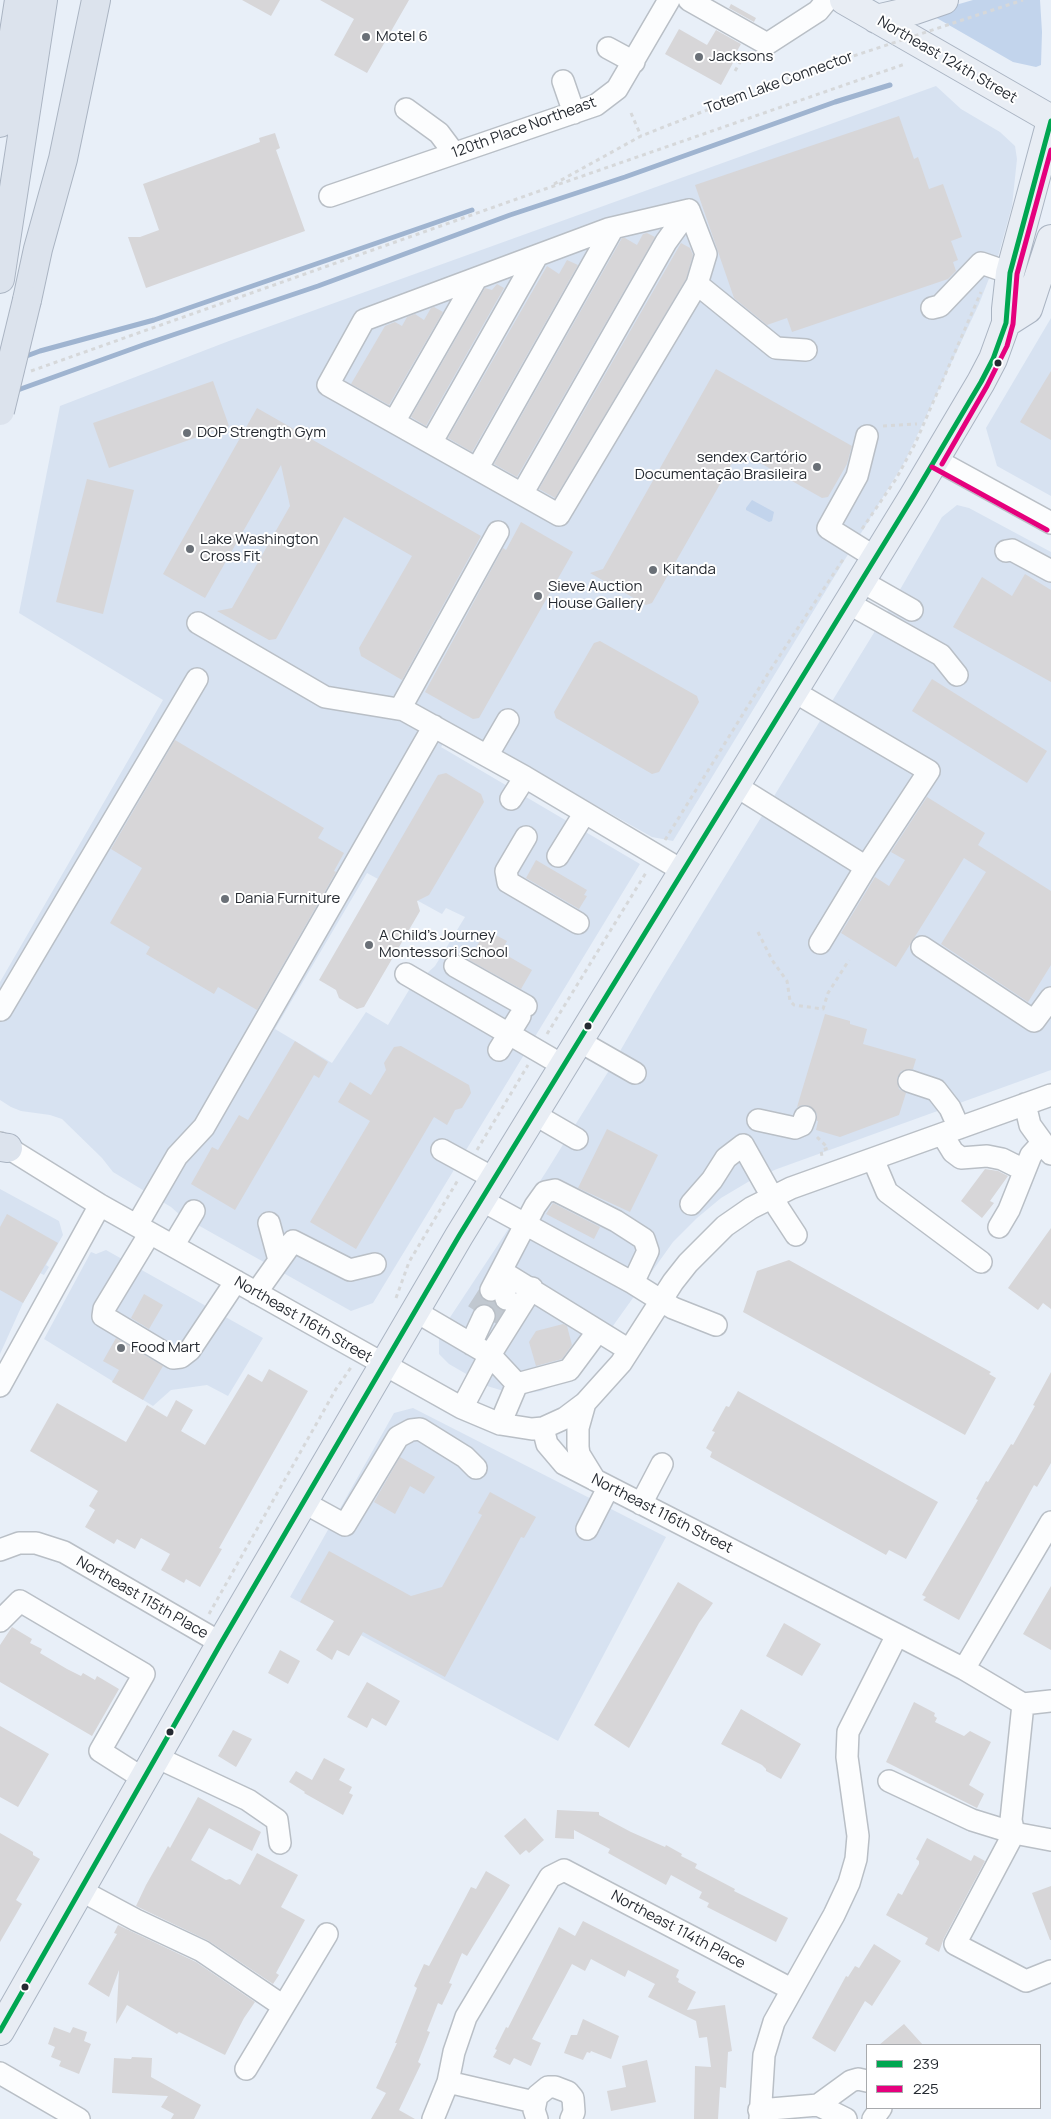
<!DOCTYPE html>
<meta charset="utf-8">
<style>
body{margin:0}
#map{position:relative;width:1051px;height:2119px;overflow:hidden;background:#e8eff8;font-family:Manrope,sans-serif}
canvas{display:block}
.legend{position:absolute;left:866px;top:2044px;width:175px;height:65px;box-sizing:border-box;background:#fff;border:1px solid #a8aaad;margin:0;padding:6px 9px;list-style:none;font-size:15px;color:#262b32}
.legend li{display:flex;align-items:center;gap:10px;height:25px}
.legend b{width:25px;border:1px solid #a8aaad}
</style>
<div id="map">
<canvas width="1051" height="2119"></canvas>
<ul class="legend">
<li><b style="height:6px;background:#00a651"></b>239</li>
<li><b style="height:6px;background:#e5007d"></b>225</li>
</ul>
</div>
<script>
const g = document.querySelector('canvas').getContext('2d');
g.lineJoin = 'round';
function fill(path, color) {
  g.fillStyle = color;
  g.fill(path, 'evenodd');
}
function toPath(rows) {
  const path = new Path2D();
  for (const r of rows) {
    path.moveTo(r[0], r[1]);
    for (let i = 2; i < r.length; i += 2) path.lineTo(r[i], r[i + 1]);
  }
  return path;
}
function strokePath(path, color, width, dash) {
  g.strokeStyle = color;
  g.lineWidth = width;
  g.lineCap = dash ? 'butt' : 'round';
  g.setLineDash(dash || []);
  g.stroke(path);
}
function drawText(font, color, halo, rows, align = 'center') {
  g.font = font + ' Manrope,sans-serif';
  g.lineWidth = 4;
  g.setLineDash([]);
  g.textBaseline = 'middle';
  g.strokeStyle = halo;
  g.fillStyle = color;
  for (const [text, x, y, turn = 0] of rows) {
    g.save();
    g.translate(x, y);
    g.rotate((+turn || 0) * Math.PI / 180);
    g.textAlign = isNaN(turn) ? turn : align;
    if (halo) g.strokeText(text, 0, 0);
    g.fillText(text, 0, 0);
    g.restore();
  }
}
const built = toPath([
 [936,86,961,109,1000,132,1015,146,1017,159,1012,206,999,253,979,304,905,461,673,841,652,837,455,726,441,747,640,864,373,1303,351,1311,180,1215,171,1207,113,1172,102,1158,62,1119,50,1115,21,1111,11,1107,0,1100,0,982,163,700,19,613,60,406,229,341],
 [367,873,442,914,446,908,465,917,435,966,409,990,388,1025,366,1012,332,1063,275,1029],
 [1051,318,1051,496,997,466,986,428],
 [957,505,969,508,1051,552,1051,1070,777,1169,753,1179,721,1198,697,1218,673,1242,595,1351,562,1382,541,1391,517,1395,487,1386,449,1364,439,1354,439,1334,546,1172,608,1072,653,994,894,600,942,517],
 [0,1189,59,1221,63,1235,46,1265,49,1267,44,1275,40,1273,23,1303,0,1354],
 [106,1250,263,1338,228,1396,207,1385,171,1390,153,1406,44,1339,91,1252,96,1254],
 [413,1408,666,1537,558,1741,290,1597,394,1413]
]);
const green = toPath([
 [973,0,1040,0,1042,32,1041,65,1036,67,1013,62,928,13],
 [752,500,774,512,772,521,769,522,746,510,746,508]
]);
const stream = toPath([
 [21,358,40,351,154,320,472,210],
 [15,391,143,345,318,286,510,215,625,177,835,102,890,85]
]);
const building = toPath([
 [242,0,280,0,271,16],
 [320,0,409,0,367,73,334,55,354,19],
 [731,4,756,18,754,22,729,8],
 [679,29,707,45,716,30,741,44,732,60,734,61,721,85,665,54],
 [899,116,914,159,918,157,929,189,943,184,962,237,951,241,958,260,953,262,956,271,948,279,792,332,787,318,767,325,734,298,695,185],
 [275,133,280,148,276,150,305,231,146,288,128,237,140,237,159,230,143,184,260,142,259,138],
 [647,233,655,237,517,477,494,464,622,238,625,238,637,245,643,234],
 [681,243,690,248,693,255,686,279,555,498,539,489],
 [567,260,578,265,472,452,448,438,547,266,559,274],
 [497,284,504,288,426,426,411,417,485,288,492,290],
 [434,307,443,312,389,405,351,384,385,326,395,322,402,326,407,317,415,314,424,320,431,308],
 [716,369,852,446,847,464,828,497,822,498,739,451,652,603,646,605,590,573,603,569],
 [1051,371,1051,440,1020,422],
 [213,381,229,426,109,468,93,423],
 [257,408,481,536,402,680,361,656,359,648,412,556,344,517,276,639,269,640,217,611,232,608,290,506,281,465,205,598,163,574],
 [87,479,134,490,103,614,56,602],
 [521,522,573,552,479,718,473,719,425,692,503,548,506,550],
 [1025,574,1051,590,1051,682,953,627,982,577,1012,596],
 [600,641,697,696,699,702,659,772,652,774,556,718,554,712,594,643],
 [932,679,1047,751,1027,783,912,711],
 [175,740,324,828,318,838,344,853,334,871,336,872,257,1010,218,987,214,994,146,954,150,947,110,923,142,868,111,849],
 [446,773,481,794,484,802,429,895,417,901,420,911,364,1007,357,1009,339,998,336,990,319,980,438,775],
 [927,797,985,833,978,845,1051,891,1051,965,1028,1002,941,944,986,872,964,858,896,967,841,933,875,877,889,886,905,860,891,852],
 [536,860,587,890,584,895,587,896,579,909,526,878],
 [486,930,507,941,501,952,532,970,521,989,469,960],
 [825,1014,850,1021,850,1024,867,1029,863,1044,916,1059,913,1069,901,1071,897,1078,899,1089,906,1093,899,1115,840,1137,816,1130,818,1121,817,1121,817,1114,810,1106,803,1105,797,1107],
 [295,1041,328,1062,319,1078,314,1075,235,1210,191,1184,212,1147,218,1150,239,1115,248,1120],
 [401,1046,469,1085,471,1093,462,1108,455,1110,447,1125,434,1117,356,1249,310,1222,370,1121,338,1102,350,1082,371,1095,386,1070,384,1063,394,1047],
 [607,1129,658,1155,630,1212,578,1188],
 [985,1169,998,1171,1008,1176,990,1201,994,1203,982,1218,961,1201],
 [553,1203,600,1227,594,1239,546,1214],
 [7,1214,58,1243,23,1303,0,1290,0,1227],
 [1051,1228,1051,1309,1043,1303,1038,1310,1008,1288],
 [789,1260,991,1372,989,1374,996,1378,965,1435,743,1312,757,1271],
 [144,1294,163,1305,149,1329,131,1318],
 [481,1297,486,1301,494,1302,497,1307,503,1311,495,1323,496,1314,490,1305,482,1304,473,1310],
 [563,1324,567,1326,572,1345,562,1359,536,1366,529,1342,536,1331],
 [116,1338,163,1366,143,1400,112,1382,119,1370,103,1361],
 [269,1369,308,1391,219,1548,222,1549,200,1587,186,1579,184,1583,161,1570,170,1554,141,1538,135,1549,117,1539,114,1544,85,1527,95,1510,89,1506,98,1491,30,1451,57,1403,126,1442,147,1405,167,1417,176,1400,193,1410,181,1431,205,1445,248,1374,262,1382],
 [1051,1372,1051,1463,1037,1487,1034,1485,959,1620,923,1600,926,1597,922,1595,978,1500,976,1499,986,1481,988,1482,1011,1444,1013,1445,1035,1406,1033,1405],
 [738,1391,938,1502,906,1559,889,1550,886,1555,710,1457,712,1452,706,1448,715,1432,712,1431,726,1406,729,1407],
 [400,1457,435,1477,424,1494,410,1486,395,1514,374,1502],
 [490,1492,536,1517,524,1538,521,1537,445,1677,363,1632,349,1656,337,1650,332,1660,316,1650,334,1621,300,1602,329,1551,411,1596,442,1587,482,1515,478,1513],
 [678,1582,713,1603,699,1623,629,1748,594,1725],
 [1051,1586,1051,1650,1023,1634],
 [784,1623,821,1644,802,1676,766,1656],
 [12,1627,32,1639,30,1643,42,1649,40,1653,67,1669,81,1676,83,1673,95,1680,97,1676,119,1689,92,1736,0,1682,0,1645],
 [280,1650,300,1661,288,1684,268,1673],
 [367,1682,400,1701,386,1726,372,1718,367,1728,347,1717],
 [914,1702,935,1713,934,1716,937,1718,935,1722,964,1736,970,1731,991,1742,969,1785,984,1794,977,1808,886,1762],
 [741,1709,801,1744,781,1779,766,1771,766,1769,762,1765,721,1744],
 [0,1726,49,1754,18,1807,0,1797],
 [233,1730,252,1739,236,1767,218,1756],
 [324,1758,345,1769,339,1780,352,1787,349,1793,353,1795,343,1815,304,1793,305,1792,289,1782,296,1771,312,1780],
 [198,1797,261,1832,252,1851,209,1828,191,1860,226,1880,230,1879,240,1885,257,1853,298,1875,281,1907,305,1920,276,1973,279,1975,273,1984,209,1941,136,1906,146,1885,168,1846,170,1848],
 [557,1810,599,1812,599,1815,631,1832,665,1847,666,1845,682,1854,681,1856,697,1864,695,1868,735,1889,734,1891,788,1918,776,1942,707,1907,709,1903,699,1898,702,1892,671,1875,666,1885,608,1853,610,1849,574,1830,574,1839,555,1838],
 [525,1818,544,1840,529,1853,526,1850,520,1855,504,1836],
 [0,1833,33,1852,33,1855,40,1859,16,1900,22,1904,0,1942],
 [927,1838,971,1861,974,1855,985,1861,944,1938,939,1952,925,1944,928,1938,886,1915,898,1893,902,1895,912,1876,919,1864,919,1861,916,1859],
 [486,1871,510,1885,467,1956,462,1953,449,1983,452,1984,442,2005,438,2003,427,2031,430,2032,418,2062,421,2064,399,2110,415,2119,371,2119,386,2093,376,2088,397,2043,395,2043,417,1988,414,1986,424,1964,429,1966,471,1887,476,1889],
 [1051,1886,1051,1940,1050,1940,1032,1893],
 [583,1921,679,1970,676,1977,679,1979,678,1982,696,1992,687,2010,725,2005,732,2051,728,2052,726,2088,720,2087,718,2119,694,2119,695,2066,711,2067,707,2037,699,2038,696,2021,648,1997,655,1984,628,1970,625,1977,591,1959,585,1971,572,1964,532,2039,541,2043,531,2066,514,2058,510,2065,493,2057,497,2050,495,2049,506,2027,508,2028,559,1927,575,1936],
 [118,1925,196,1962,255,2002,244,2018,225,2055,179,2032,177,2034,127,2005,116,2024,119,1970,109,1997,88,1984,117,1934,114,1933],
 [874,1944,901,1961,872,2006,865,2001,835,2052,812,2038,846,1976,848,1977,855,1966,859,1968],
 [583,2019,619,2036,611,2059,591,2051,590,2053,587,2052,583,2060,564,2053,571,2035,577,2035],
 [904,2024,923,2045,879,2045],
 [54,2027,70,2033,73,2027,87,2032,84,2041,91,2044,79,2074,59,2066,61,2061,51,2057,55,2047,48,2044],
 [132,2057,152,2058,151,2077,201,2105,194,2119,171,2119,174,2114,161,2107,168,2096,112,2093,114,2058,131,2059],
 [647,2060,656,2102,611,2111,607,2091,626,2087,622,2066]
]);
const minorTunnel = toPath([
 [477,1312,491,1290],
 [492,1321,506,1299]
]);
const path = toPath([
 [735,71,746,52],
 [631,113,641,136],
 [554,184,641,136,793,76],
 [31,371,545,189,905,64],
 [883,426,917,424],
 [862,529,896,479,915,444,981,292],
 [665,840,769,672,844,558],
 [758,932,772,960,787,981,790,1001,794,1005,823,1009,828,993,849,960],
 [547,1034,647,871],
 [817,1137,828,1148,821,1151,822,1156],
 [477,1150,528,1065],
 [396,1298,409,1262,458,1180],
 [209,1614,336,1389,352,1366]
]);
const minor = toPath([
 [689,0,767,44,818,11,827,0],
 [608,48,634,62],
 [563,81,574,113],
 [406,109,439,133,454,153],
 [330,196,596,105,617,89,669,0],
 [697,284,559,515,328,385,364,320,608,229,689,210,706,254,697,284,776,348,806,350],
 [932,308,940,306,981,263,1010,273],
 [394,422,476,279],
 [867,436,857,476,828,528,876,558],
 [431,443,537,256],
 [936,460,1051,523],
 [477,469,613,228],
 [522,494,666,242,689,210],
 [1006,551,1012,550,1051,571],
 [861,581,912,610],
 [848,603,941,655,957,675],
 [198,623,325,697,404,710,525,777,683,871],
 [400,709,498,532],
 [487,756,508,720],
 [736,786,866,867,929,771,793,691],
 [511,799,525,777],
 [526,837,506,871,508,882,578,923],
 [558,856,584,814],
 [820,943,866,867],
 [922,947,1034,1021,1051,998],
 [455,966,526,1006],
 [406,974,564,1066],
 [1,1010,197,679],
 [579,1041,635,1073],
 [499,1050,520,1016],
 [909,1081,936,1090,950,1108,959,1128],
 [1025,1104,1030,1125,1051,1154],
 [534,1114,577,1139],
 [758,1120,795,1128,802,1125,805,1117],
 [942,1134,953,1152,961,1158,987,1156,1002,1159,1024,1170],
 [0,1143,100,1205,462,1408,500,1424,532,1429,543,1428,565,1418,585,1403,621,1363,673,1282,688,1263,725,1226,751,1208,791,1188,1051,1095],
 [442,1150,495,1179],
 [873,1159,887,1192,981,1262],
 [481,1200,633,1283,673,1308,716,1325],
 [691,1204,712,1180,726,1158,743,1145,779,1209,796,1235],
 [269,1223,279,1260],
 [137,1225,177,1156,204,1127,434,726],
 [999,1227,1009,1210,1031,1155,1042,1143],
 [150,1233,104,1309,103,1316,173,1358,181,1357,190,1350,236,1281],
 [173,1246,194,1211],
 [501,1271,629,1350],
 [501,1271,506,1299],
 [491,1290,535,1206,545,1192,555,1190,616,1221,644,1239,648,1251,633,1283],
 [256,1293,293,1241,350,1270,375,1264],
 [415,1311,490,1355,462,1408],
 [471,1344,484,1316],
 [517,1384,569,1370,598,1331],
 [0,1386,100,1205],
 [585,1403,578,1428,578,1447,579,1454,595,1480],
 [500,1424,517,1384,490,1355,532,1288],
 [543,1428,547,1444,564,1464,964,1669,1023,1704],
 [303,1502,345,1525,398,1437,411,1430,420,1429,465,1457,476,1468],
 [641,1504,662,1464],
 [587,1529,608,1488],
 [0,1550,19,1543,36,1543,64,1552,221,1643],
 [0,1621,20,1601,144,1674,100,1751,144,1779],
 [964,1669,1051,1522],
 [1023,1704,1011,1820,1014,1833,955,1944,1026,1981,1051,1971],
 [1023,1704,1051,1701],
 [156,1757,248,1800,277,1820,280,1843],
 [889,1781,972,1820,1014,1833,1051,1840],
 [80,1890,136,1920,202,1951,283,2006],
 [246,2069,327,1934],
 [0,2073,79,2119],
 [448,2082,534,2102],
 [818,2105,846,2119],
 [759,2110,818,2105,851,2081,858,2079,867,2081],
 [433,2119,448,2082,454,2052,466,2017,550,1877,564,1870,791,1989],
 [537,2119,534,2110,537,2096,548,2087,555,2087,568,2092,573,2098,574,2112,571,2119],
 [760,2119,764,2055,774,2022,834,1915,849,1883,856,1859,858,1836,847,1757,848,1732,897,1635],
 [873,2119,881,2108]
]);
const major = toPath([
 [844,0,1051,119],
 [876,19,915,10,944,0],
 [1006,323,1028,309,1051,239],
 [0,2031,221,1643,459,1236,914,495,981,382,993,359,1006,323,1006,309,1010,273,1051,121]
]);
const highway = toPath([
 [0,123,19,0],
 [0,279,43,0],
 [27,300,38,249,63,159,96,0],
 [0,1147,8,1148]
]);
const pathBridge = toPath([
 [793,76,1023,0]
]);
const highwayBridge = toPath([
 [0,411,27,300]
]);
const bus1 = toPath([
 [0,2031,221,1643,459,1236,914,495,981,382,993,359,1006,323,1010,273,1051,121]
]);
const bus2 = toPath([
 [942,464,987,386,1007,346,1013,324,1017,274,1051,150],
 [932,467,1047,530]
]);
const markers = [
 [366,37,5,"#6a7077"],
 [699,57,5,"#6a7077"],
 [998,363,4.5,"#262b32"],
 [187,433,5,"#6a7077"],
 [817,467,5,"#6a7077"],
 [190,549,5,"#6a7077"],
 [653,570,5,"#6a7077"],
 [538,596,5,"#6a7077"],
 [225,899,5,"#6a7077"],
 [369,945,5,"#6a7077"],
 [588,1026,4.5,"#262b32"],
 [121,1348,5,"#6a7077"],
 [170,1732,4.5,"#262b32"],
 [25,1987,4.5,"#262b32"]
];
const poiNames = [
 ["Motel 6",376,37],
 ["Jacksons",709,57],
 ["DOP Strength Gym",197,433],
 ["sendex Cartório",807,458,"right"],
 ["Documentação Brasileira",807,475,"right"],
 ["Lake Washington",200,540],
 ["Cross Fit",200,557],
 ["Kitanda",663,570],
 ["Sieve Auction",548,587],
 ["House Gallery",548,604],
 ["Dania Furniture",235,899],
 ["A Child’s Journey",379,936],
 ["Montessori School",379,953],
 ["Food Mart",131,1348]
];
const streetNames = [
 ["Northeast 124th Street",947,60,30],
 ["Totem Lake Connector",779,83,-20],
 ["120th Place Northeast",524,128,-20],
 ["Northeast 116th Street",303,1320,30],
 ["Northeast 116th Street",662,1514,27],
 ["Northeast 115th Place",142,1598,30],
 ["Northeast 114th Place",678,1930,28]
];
fill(built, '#d7e2f1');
fill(green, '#c2d4ec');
strokePath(stream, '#9fb4d0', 5);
fill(building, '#d7d6d8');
strokePath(minorTunnel, '#c1c8d0', 21, [21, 11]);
strokePath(minor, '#b9bfc6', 24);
strokePath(major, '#aab4c2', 30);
strokePath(highway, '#aab4c2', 30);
strokePath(path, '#d6d8da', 3, [4, 4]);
strokePath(minor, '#fcfdfe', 21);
strokePath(major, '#e8edf4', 28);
strokePath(highway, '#dce3ed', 28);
strokePath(highwayBridge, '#aab4c2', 30, []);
strokePath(pathBridge, '#d6d8da', 3, [4, 4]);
strokePath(highwayBridge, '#dce3ed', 28);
strokePath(bus1, '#00a651', 5);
strokePath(bus2, '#e5007d', 5);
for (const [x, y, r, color] of markers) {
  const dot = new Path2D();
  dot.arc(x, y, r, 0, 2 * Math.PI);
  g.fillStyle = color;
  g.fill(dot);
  strokePath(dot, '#fff', 2);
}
drawText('15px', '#262b32', '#fff', poiNames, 'left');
drawText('15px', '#262b32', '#fff', streetNames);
</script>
